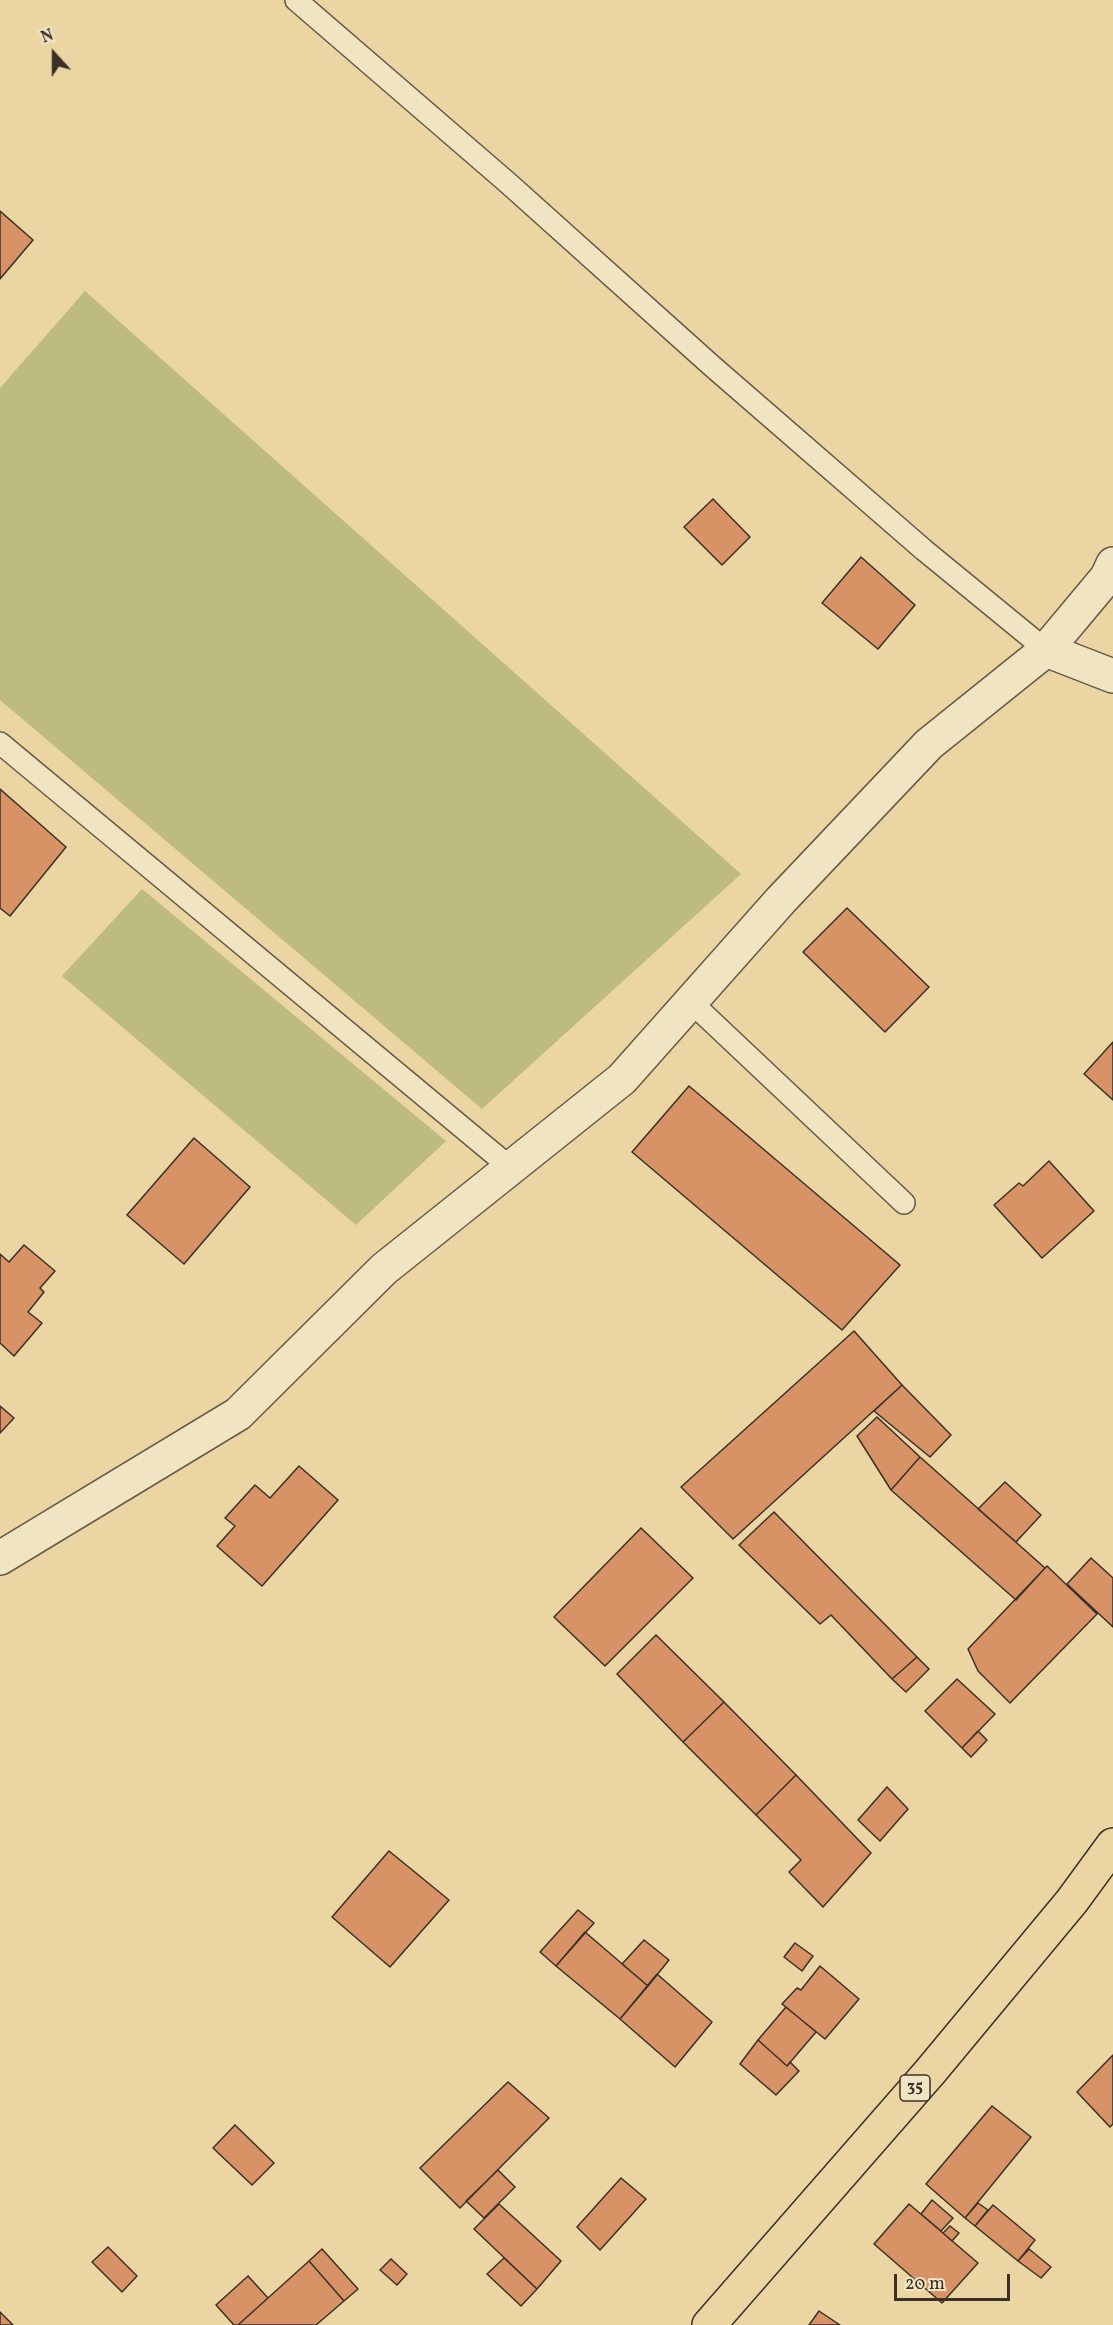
<!DOCTYPE html>
<style>
body{margin:0}
#map{position:relative;width:1113px;height:2325px;overflow:hidden;background:#ead5a3;font-family:Vollkorn,serif}
canvas{display:block}
.north{position:absolute;left:24px;top:24px;width:60px;height:60px;-webkit-text-stroke:4px #f1e4c3;paint-order:stroke;rotate:339deg;font-size:16px;font-weight:700;line-height:24px;text-align:center;color:#3b3028}
.north::after{content:'';display:block;margin:auto;width:21px;height:27px;background:#3b3028;clip-path:polygon(50% 0,100% 100%,50% 72%,0 100%)}
.scale{position:absolute;left:894px;top:2274px;width:116px;height:27px;box-sizing:border-box;border:3px solid #3b3028;border-top:0;padding-left:8px;font-size:18px;line-height:21px;white-space:nowrap;color:#3b3028;-webkit-text-stroke:4px #f1e4c3;paint-order:stroke}
</style>
<div id="map">
<canvas width="1113" height="2325"></canvas>
<div class="north">N</div>
<div class="scale">20 m</div>
</div>
<script>
const g = document.querySelector('canvas').getContext('2d');
g.lineJoin = 'round';
function fill(path, color) {
  g.fillStyle = color;
  g.fill(path, 'evenodd');
}
function toPath(rows) {
  const path = new Path2D();
  for (const r of rows) {
    path.moveTo(r[0], r[1]);
    for (let i = 2; i < r.length; i += 2) path.lineTo(r[i], r[i + 1]);
  }
  return path;
}
function strokePath(path, color, width, dash) {
  g.strokeStyle = color;
  g.lineWidth = width;
  g.lineCap = dash ? 'butt' : 'round';
  g.setLineDash(dash || []);
  g.stroke(path);
}
function drawText(font, color, halo, rows, align = 'center') {
  g.font = font + ' Vollkorn,serif';
  g.lineWidth = 4.5;
  g.setLineDash([]);
  g.textBaseline = 'middle';
  g.strokeStyle = halo;
  g.fillStyle = color;
  for (const [text, x, y, turn = 0] of rows) {
    g.save();
    g.translate(x, y);
    g.rotate((+turn || 0) * Math.PI / 180);
    g.textAlign = isNaN(turn) ? turn : align;
    if (halo) g.strokeText(text, 0, 0);
    g.fillText(text, 0, 0);
    g.restore();
  }
}
const green = toPath([
 [85,291,741,874,482,1109,0,700,0,388],
 [142,889,446,1141,356,1225,62,976]
]);
const building = toPath([
 [0,211,33,240,0,279,0,211],
 [713,499,750,537,722,565,684,527,713,499],
 [861,557,915,605,878,649,822,603,861,557],
 [0,789,66,847,10,916,0,908,0,789],
 [847,908,929,987,885,1032,803,952,847,908],
 [1113,1042,1113,1100,1084,1074,1113,1042],
 [689,1086,900,1265,842,1330,632,1152,689,1086],
 [194,1138,250,1187,184,1264,127,1215,194,1138],
 [1049,1161,1094,1211,1042,1258,994,1205,1019,1183,1023,1186,1049,1161],
 [24,1245,55,1271,40,1288,44,1292,28,1312,42,1323,14,1356,0,1343,0,1254,9,1262,24,1245],
 [854,1331,902,1385,733,1539,681,1487,854,1331],
 [902,1385,951,1435,930,1457,874,1411,902,1385],
 [0,1406,14,1418,0,1433,0,1406],
 [877,1417,920,1457,891,1490,857,1436,877,1417],
 [920,1457,1045,1568,1016,1600,891,1490,920,1457],
 [299,1466,338,1500,262,1586,217,1546,235,1526,225,1518,255,1485,270,1498,299,1466],
 [1005,1482,1041,1515,1016,1542,978,1509,1005,1482],
 [774,1512,917,1657,892,1679,831,1615,820,1624,739,1545,774,1512],
 [641,1528,693,1578,605,1666,554,1617,641,1528],
 [1091,1558,1113,1578,1113,1627,1067,1584,1091,1558],
 [1047,1566,1097,1614,1010,1703,978,1671,968,1649,1047,1566],
 [656,1635,724,1702,683,1742,617,1674,656,1635],
 [917,1657,929,1669,906,1692,892,1679,917,1657],
 [957,1679,995,1714,962,1748,925,1711,957,1679],
 [724,1702,796,1775,756,1815,683,1742,724,1702],
 [978,1731,987,1740,971,1757,962,1748,978,1731],
 [796,1775,871,1853,823,1907,789,1872,801,1860,756,1815,796,1775],
 [887,1787,908,1809,880,1841,858,1820,887,1787],
 [389,1851,449,1900,390,1967,332,1917,389,1851],
 [578,1910,594,1923,556,1966,540,1952,578,1910],
 [585,1932,648,1986,620,2019,556,1966,585,1932],
 [644,1940,669,1960,648,1986,622,1964,644,1940],
 [795,1943,813,1956,802,1971,784,1957,795,1943],
 [820,1966,859,1999,825,2039,782,2004,797,1988,801,1990,820,1966],
 [657,1974,712,2022,675,2067,620,2019,657,1974],
 [786,2007,816,2032,787,2066,758,2040,786,2007],
 [758,2040,787,2066,790,2062,799,2071,776,2095,740,2064,758,2040],
 [1113,2055,1113,2124,1110,2127,1077,2092,1113,2055],
 [508,2082,549,2118,460,2208,420,2168,508,2082],
 [992,2106,1031,2137,965,2218,926,2184,992,2106],
 [235,2125,274,2163,252,2185,213,2148,235,2125],
 [498,2170,515,2187,484,2218,466,2201,498,2170],
 [621,2178,646,2199,600,2250,577,2227,621,2178],
 [932,2200,953,2218,941,2231,921,2214,932,2200],
 [978,2203,988,2210,975,2226,965,2218,978,2203],
 [499,2204,561,2261,537,2289,474,2229,499,2204],
 [909,2204,978,2263,942,2303,874,2244,909,2204],
 [993,2205,1035,2240,1018,2261,975,2226,993,2205],
 [950,2226,959,2233,952,2241,943,2233,950,2226],
 [108,2247,137,2276,122,2292,92,2262,108,2247],
 [322,2249,358,2289,344,2301,309,2261,322,2249],
 [1029,2249,1051,2267,1041,2278,1018,2261,1029,2249],
 [504,2258,537,2289,521,2306,487,2274,504,2258],
 [391,2259,407,2274,397,2285,380,2270,391,2259],
 [309,2261,344,2301,316,2325,238,2325,309,2261],
 [248,2276,268,2298,238,2325,234,2325,216,2305,248,2276],
 [819,2311,840,2325,809,2325,819,2311],
 [0,2312,13,2325,0,2325,0,2312]
]);
const service = toPath([
 [296,0,508,183,712,366,924,550,1046,650],
 [0,743,511,1168],
 [691,1002,904,1203]
]);
const minor = toPath([
 [1046,650,1113,676],
 [0,1558,238,1414,384,1269,622,1079,781,900,929,744,1046,650,1107,577,1113,564]
]);
const primary = toPath([
 [709,2325,930,2072,1072,1901,1113,1845]
]);
const shields = [
 [915,2088,30]
];
const shieldNames = [
 ["35",915,2088]
];
fill(green, '#bdbb81');
fill(building, '#d79366');
strokePath(building, '#3b3028', 1.5);
strokePath(service, '#675947', 24);
strokePath(minor, '#675947', 36);
strokePath(primary, '#3b3028', 36);
strokePath(service, '#f1e4c3', 21);
strokePath(minor, '#f1e4c3', 33);
strokePath(primary, '#ead5a3', 33);
for (const [x, y, w] of shields) {
  const box = new Path2D();
  box.roundRect(x - w / 2, y - 13, w, 26, 4.5);
  g.fillStyle = '#f1e4c3';
  g.fill(box);
  strokePath(box, '#3b3028', 1.5);
}
drawText('bold 16px', '#3b3028', null, shieldNames);
</script>
